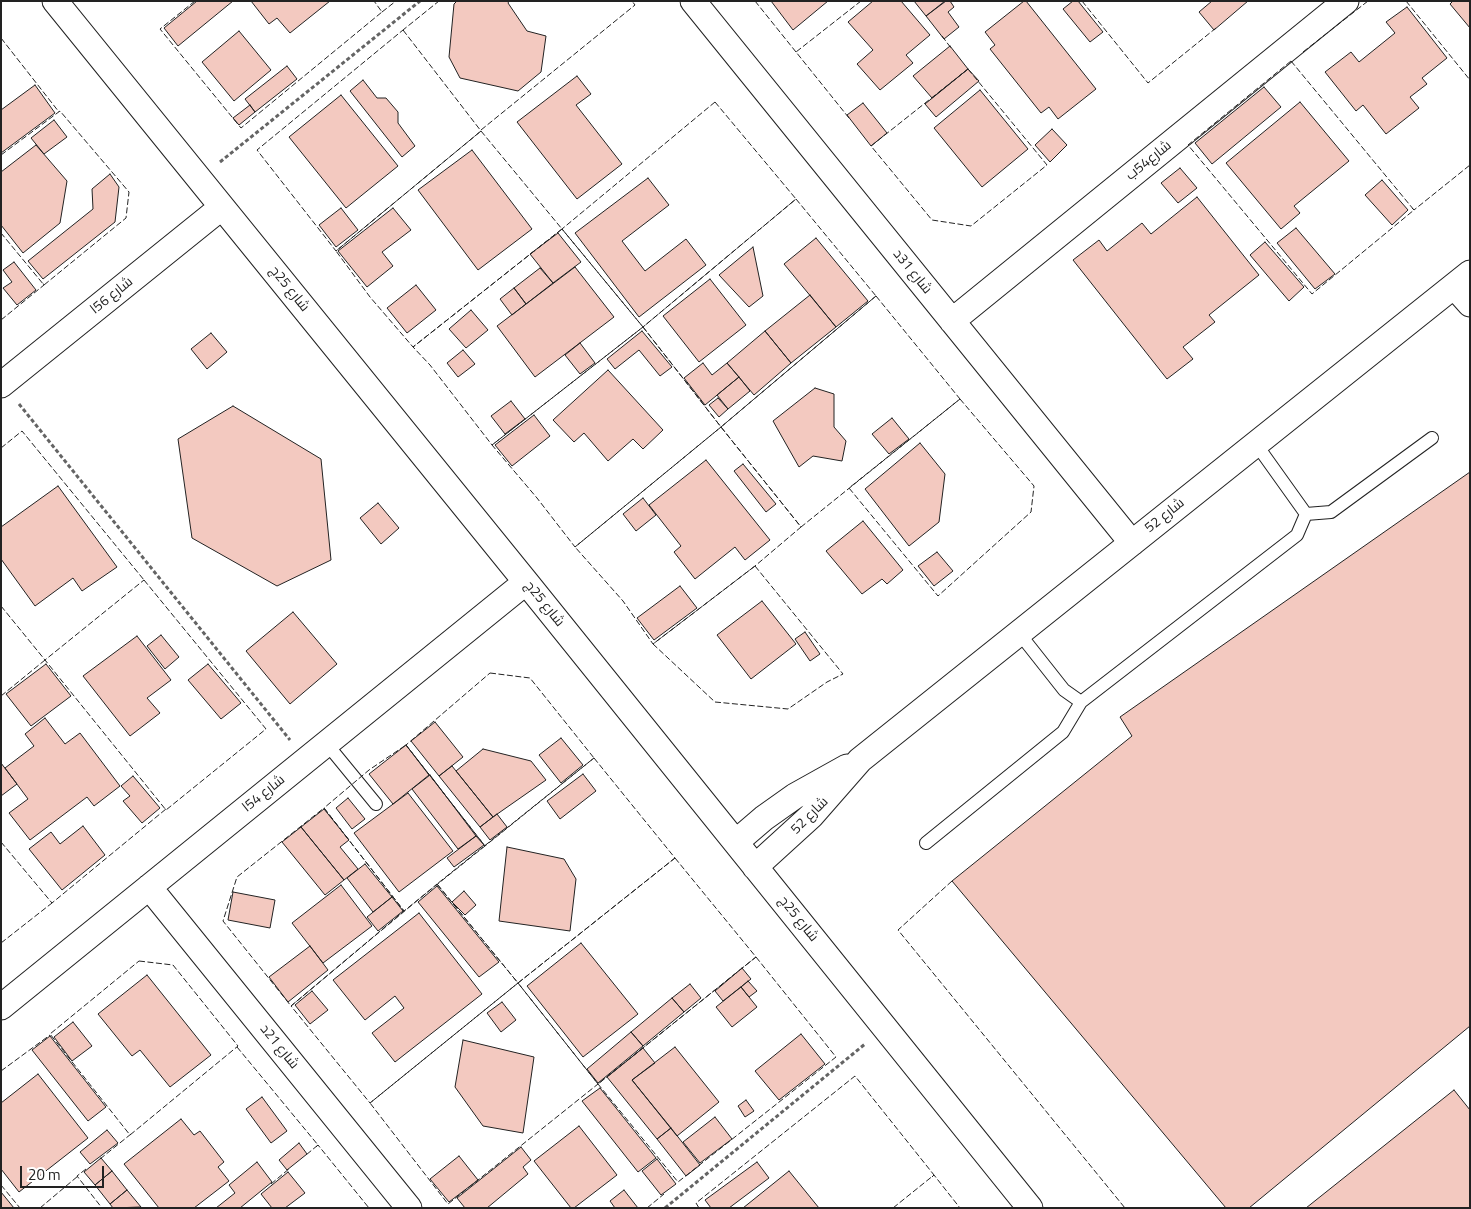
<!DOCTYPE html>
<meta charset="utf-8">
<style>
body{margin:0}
#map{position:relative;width:1471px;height:1209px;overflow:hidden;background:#fff;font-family:"Titillium Web",sans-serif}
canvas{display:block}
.frame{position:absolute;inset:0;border:2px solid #222;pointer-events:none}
.scale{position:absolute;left:20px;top:1166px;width:84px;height:22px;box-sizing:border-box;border:2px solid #222;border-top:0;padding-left:6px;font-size:15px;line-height:18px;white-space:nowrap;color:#222;-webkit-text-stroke:4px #fff;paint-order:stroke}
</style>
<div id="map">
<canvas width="1471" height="1209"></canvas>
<div class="frame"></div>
<div class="scale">20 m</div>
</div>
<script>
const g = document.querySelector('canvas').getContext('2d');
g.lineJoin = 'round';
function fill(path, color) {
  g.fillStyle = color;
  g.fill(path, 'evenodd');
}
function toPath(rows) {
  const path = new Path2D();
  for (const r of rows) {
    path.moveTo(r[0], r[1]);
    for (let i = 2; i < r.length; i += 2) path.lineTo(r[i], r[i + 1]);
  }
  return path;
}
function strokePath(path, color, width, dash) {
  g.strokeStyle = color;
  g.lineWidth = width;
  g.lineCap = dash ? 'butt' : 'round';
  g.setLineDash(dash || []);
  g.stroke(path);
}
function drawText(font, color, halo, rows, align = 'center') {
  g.font = font + ' "Titillium Web",Cairo,sans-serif';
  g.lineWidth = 4;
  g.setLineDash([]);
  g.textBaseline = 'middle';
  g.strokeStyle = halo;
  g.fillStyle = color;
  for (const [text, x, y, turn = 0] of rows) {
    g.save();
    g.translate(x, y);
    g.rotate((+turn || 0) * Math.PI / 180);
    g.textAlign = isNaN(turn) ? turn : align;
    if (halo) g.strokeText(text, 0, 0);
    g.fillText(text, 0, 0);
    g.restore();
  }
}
const building = toPath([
 [197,1,233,1,178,46,164,28,197,1],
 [251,1,330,1,290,33,277,18,269,24,251,1],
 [457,1,509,1,508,3,527,31,546,36,541,72,518,91,460,78,449,57,454,4,457,1],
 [771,1,828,1,793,30,771,1],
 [873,1,901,1,930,35,906,55,913,63,880,90,857,64,873,50,848,22,873,1],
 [914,1,946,1,926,16,914,1],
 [945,1,950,1,954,7,948,12,959,27,944,39,926,16,945,1],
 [1024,1,1026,1,1096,89,1058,119,1049,107,1041,113,990,49,995,45,985,32,1024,1],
 [1073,1,1078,1,1103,32,1090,42,1063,9,1073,1],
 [1212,1,1248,1,1214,30,1199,12,1212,1],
 [1453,1,1470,1,1470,28,1450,4,1453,1],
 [1407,7,1447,58,1422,78,1427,84,1410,97,1419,108,1386,134,1363,105,1356,111,1325,72,1351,52,1359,62,1395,33,1386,22,1407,7],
 [239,31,271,70,234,101,202,62,239,31],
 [950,46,968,69,932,98,913,76,950,46],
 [287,66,297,79,255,112,245,99,287,66],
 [968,69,979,81,936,117,925,104,968,69],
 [577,76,591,94,576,105,622,164,577,199,517,122,577,76],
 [363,80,377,98,386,98,398,112,398,123,415,146,402,157,350,91,363,80],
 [35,85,55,113,1,153,1,110,35,85],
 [1264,87,1281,107,1212,164,1195,143,1264,87],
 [980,90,1028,149,982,187,934,128,980,90],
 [341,95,398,166,346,208,289,137,341,95],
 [1300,102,1349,161,1294,206,1300,213,1281,229,1226,163,1300,102],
 [863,103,887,133,871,146,847,115,863,103],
 [250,105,255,112,239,125,233,118,250,105],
 [54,120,67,137,44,154,31,138,54,120],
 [1052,129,1067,145,1050,162,1035,145,1052,129],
 [36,145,67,181,60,223,23,253,1,225,1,172,36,145],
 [472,150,532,229,478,270,418,190,472,150],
 [1180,168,1197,188,1178,203,1161,183,1180,168],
 [110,174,119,187,115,222,43,279,28,261,93,209,92,189,110,174],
 [648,178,669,205,622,241,645,271,686,239,706,265,639,317,575,233,648,178],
 [1382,180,1408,210,1392,225,1365,195,1382,180],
 [1197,197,1259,275,1209,315,1215,322,1183,347,1193,359,1167,379,1073,260,1099,240,1107,251,1142,223,1151,234,1197,197],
 [341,208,358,230,336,247,319,225,341,208],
 [393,208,411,230,382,252,393,266,367,287,338,251,393,208],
 [1296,228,1335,274,1315,289,1277,243,1296,228],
 [558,233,581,262,553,283,530,254,558,233],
 [816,238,868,301,836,327,784,264,816,238],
 [1265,242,1304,287,1289,301,1250,255,1265,242],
 [753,247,763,296,749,307,719,275,753,247],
 [14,262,36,290,17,305,3,288,12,282,3,270,14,262],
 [575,267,614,317,535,377,497,326,575,267],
 [540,268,553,283,526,304,514,288,540,268],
 [710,279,746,325,699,362,663,316,710,279],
 [416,285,436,310,407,333,387,308,416,285],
 [514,288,526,304,512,315,500,299,514,288],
 [810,295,836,327,791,363,765,331,810,295],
 [471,310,488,330,466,348,449,329,471,310],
 [642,331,672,367,660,376,639,350,615,369,607,359,642,331],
 [765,331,791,363,754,395,727,363,765,331],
 [211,333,227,352,207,369,191,349,211,333],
 [580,343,595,363,580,374,565,355,580,343],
 [463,350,475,364,458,377,447,363,463,350],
 [703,363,712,375,727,363,739,377,705,405,684,378,703,363],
 [608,370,663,430,643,449,633,439,608,461,584,433,574,442,553,420,608,370],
 [739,377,750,391,728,409,717,395,739,377],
 [815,388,834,394,834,427,846,441,842,461,813,456,799,467,773,421,815,388],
 [718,398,728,409,719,417,709,405,718,398],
 [511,401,525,419,505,434,491,416,511,401],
 [233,406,321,459,331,560,277,586,192,538,178,439,233,406],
 [534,415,550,436,512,466,495,445,534,415],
 [892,418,909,439,889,454,872,434,892,418],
 [920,443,945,474,939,522,909,546,865,489,920,443],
 [706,460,770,540,745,560,735,547,695,579,674,552,681,546,649,505,706,460],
 [743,464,776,504,766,512,734,471,743,464],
 [1470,472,1470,1026,1249,1208,1226,1208,952,881,1132,736,1120,717,1470,472],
 [58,486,117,567,82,591,73,578,35,606,1,559,1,527,58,486],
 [643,498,656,515,636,531,623,514,643,498],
 [378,503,399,528,381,544,360,518,378,503],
 [863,521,903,570,887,584,882,579,862,594,826,551,863,521],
 [937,552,953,571,934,586,918,566,937,552],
 [680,586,697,608,654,640,637,618,680,586],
 [762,601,796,644,751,679,717,635,762,601],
 [293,612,337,664,290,704,246,651,293,612],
 [805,632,820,654,810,661,795,639,805,632],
 [161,635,179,657,165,669,147,646,161,635],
 [137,636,171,680,147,698,160,713,130,736,83,676,137,636],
 [46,664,71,696,31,726,6,694,46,664],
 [208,664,241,703,221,719,188,680,208,664],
 [45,718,65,744,80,733,120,786,94,806,87,797,30,840,9,813,28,799,5,768,34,746,25,734,45,718],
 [435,722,463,757,439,776,411,741,435,722],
 [561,738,583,765,561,783,539,755,561,738],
 [406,745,429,775,393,804,369,774,406,745],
 [483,749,531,761,546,780,493,817,456,771,483,749],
 [1,763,17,784,1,796,1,763],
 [452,766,493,817,480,827,439,776,452,766],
 [583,774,596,791,560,819,547,801,583,774],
 [430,775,476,836,458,849,412,789,430,775],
 [133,776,160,808,142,823,123,801,130,796,121,786,133,776],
 [408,793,453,851,399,892,354,833,408,793],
 [348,798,365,819,352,829,336,808,348,798],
 [324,809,349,840,340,847,358,869,344,880,301,827,324,809],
 [497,814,507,827,490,840,480,827,497,814],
 [83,826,105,855,62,890,29,849,51,832,60,844,83,826],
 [301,827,344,880,325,895,282,842,301,827],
 [476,836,484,845,454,867,447,858,476,836],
 [507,847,564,859,576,879,570,931,499,921,507,847],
 [365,864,392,897,373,912,347,878,365,864],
 [341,885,372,926,323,963,292,923,341,885],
 [437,886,499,962,479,977,418,902,437,886],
 [464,891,476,905,465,915,452,902,464,891],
 [233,892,275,900,270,928,228,920,233,892],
 [392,897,403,911,378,931,367,917,392,897],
 [419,913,482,994,395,1062,372,1033,404,1008,395,996,365,1020,333,980,419,913],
 [581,943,638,1014,583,1057,527,986,581,943],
 [310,946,328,970,288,1002,269,977,310,946],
 [742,968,751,979,723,1001,715,991,742,968],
 [147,975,211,1055,170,1087,140,1050,132,1056,98,1014,147,975],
 [748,981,757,991,749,997,741,987,748,981],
 [690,984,701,998,684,1012,672,998,690,984],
 [741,987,757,1007,732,1027,716,1007,741,987],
 [312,991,328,1010,310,1024,295,1005,312,991],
 [672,998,684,1012,643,1046,631,1032,672,998],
 [502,1002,516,1020,501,1032,487,1013,502,1002],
 [73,1022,92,1046,72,1061,54,1037,73,1022],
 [631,1032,643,1046,598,1083,587,1069,631,1032],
 [801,1034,825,1064,779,1100,755,1071,801,1034],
 [50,1036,106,1107,88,1121,32,1050,50,1036],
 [463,1040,534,1057,523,1133,483,1126,455,1087,463,1040],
 [675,1047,719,1102,677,1136,632,1080,675,1047],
 [643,1048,655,1063,632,1080,671,1128,657,1139,607,1077,643,1048],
 [38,1074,88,1138,19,1192,1,1169,1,1103,38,1074],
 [600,1088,656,1158,638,1172,582,1101,600,1088],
 [1454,1090,1470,1110,1470,1208,1306,1208,1454,1090],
 [262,1097,287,1131,271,1143,246,1109,262,1097],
 [746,1100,754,1111,745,1117,738,1106,746,1100],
 [715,1117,732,1139,700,1163,683,1142,715,1117],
 [181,1119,194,1135,200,1131,224,1162,218,1167,229,1181,194,1208,159,1208,124,1164,181,1119],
 [579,1126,617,1175,574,1208,571,1208,534,1161,579,1126],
 [671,1128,700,1165,686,1176,657,1139,671,1128],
 [107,1130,118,1143,90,1164,80,1152,107,1130],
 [299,1143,307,1154,287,1170,279,1160,299,1143],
 [521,1147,531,1160,523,1167,528,1174,487,1208,465,1208,457,1198,521,1147],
 [459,1156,478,1180,449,1202,430,1179,459,1156],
 [101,1158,112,1171,95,1185,84,1172,101,1158],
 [657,1159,676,1184,661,1195,642,1171,657,1159],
 [257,1162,272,1182,240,1208,216,1208,235,1193,229,1185,257,1162],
 [757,1162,769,1178,729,1208,711,1208,705,1200,757,1162],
 [112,1171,127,1190,110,1204,95,1185,112,1171],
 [789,1171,819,1208,743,1208,789,1171],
 [288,1172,305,1193,285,1208,272,1208,261,1194,288,1172],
 [127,1190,141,1207,113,1208,110,1204,127,1190],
 [624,1190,638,1208,615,1208,610,1201,624,1190],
 [1,1192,14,1208,1,1208,1,1192]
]);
const path = toPath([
 [220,162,420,1],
 [19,404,290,740],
 [665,1208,865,1044]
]);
const service = toPath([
 [1306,514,1331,512,1432,438],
 [1019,633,1064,690,1081,702,1297,535,1306,514,1256,444],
 [326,743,376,804],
 [926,843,1063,732,1081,702]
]);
const minor = toPath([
 [55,1,526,582,1030,1208],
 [693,1,1132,543],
 [1454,286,1470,304],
 [952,321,1346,1],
 [1,385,222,207],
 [736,842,764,818,795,796,847,767],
 [755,867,811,816,860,760,1470,273],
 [149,887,409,1208],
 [1,1007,526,582]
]);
const fence = toPath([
 [195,1,160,29,241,128,382,12,374,1],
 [755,1,796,52,798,51],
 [1082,1,1148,83,1216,28],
 [1406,1,1470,80],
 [382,12,396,1],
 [403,30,481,131,336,251,257,150,403,30],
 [404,31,403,30,439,1],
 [942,36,951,48],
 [1,38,59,112],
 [1303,52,1368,1],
 [1291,61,1414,210,1312,294,1188,145,1291,61],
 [968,69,1047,165,971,226,932,220,871,146,968,69],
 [715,102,796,199,643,327,562,229,715,102],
 [849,118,796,52,861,1],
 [481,130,635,5,632,1],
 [481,131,562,229,413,347,370,297,336,251,481,131],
 [1,155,60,111,129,192,126,218,44,285,1,233],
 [796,199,876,296,721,427,643,327,796,199],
 [1412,208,1414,210,1470,165],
 [562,229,643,327,492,445,430,365,413,347,562,229],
 [876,296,960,399,801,527,721,427,876,296],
 [1,320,44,285,43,283],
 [643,327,721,427,575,547,537,498,492,445,643,327],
 [960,399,1034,486,1031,512,938,596,849,488,960,399],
 [721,427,801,527,755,566,653,644,623,601,575,547,721,427],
 [1,448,22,431,144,580,143,581],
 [755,566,843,674,827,682,788,709,715,702,653,644,755,566],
 [144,580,266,729,166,810,45,660,144,580],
 [1,606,45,660],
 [490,673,530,678,594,758,485,846,406,745,490,673],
 [1,696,45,660,47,662],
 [406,745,485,846,404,911,324,808,369,770,406,745],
 [594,758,675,858,518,983,437,884,594,758],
 [324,808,404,911,291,1006,223,921,237,877,324,808],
 [1,842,52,903,166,809],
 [675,858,756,957,598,1084,518,983,675,858],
 [952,881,898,930,1125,1208],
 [437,884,518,983,370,1103,291,1006,437,884],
 [1,943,52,903,50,902],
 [756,957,836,1057,678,1182,598,1084,756,957],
 [139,961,173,965,238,1046,130,1135,50,1034,139,961],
 [518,983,598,1084,448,1204,370,1103,518,983],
 [237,1047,318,1145,306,1155],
 [1,1071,50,1035],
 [316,1147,318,1145,369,1208],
 [100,1159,131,1134],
 [86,1169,77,1176,102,1208],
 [932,1177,934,1175,960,1208],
 [271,1184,290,1168],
 [1,1185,20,1208],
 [40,1208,78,1176],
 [647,1208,664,1194],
 [699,1208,696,1203,855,1076,934,1175,893,1208]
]);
const streetNames = [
 ["شارع54ب",1149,161,-39],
 ["شارع 31د",912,272,51],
 ["شارع 25ج",289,289,51],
 ["شارع 56ا",112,296,-39],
 ["شارع 52",1165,516,-39],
 ["شارع 25ج",544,604,51],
 ["شارع 54ا",264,794,-39],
 ["شارع 52",810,816,-45],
 ["شارع 25ج",798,919,51],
 ["شارع 21د",279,1047,51]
];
fill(building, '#f3c9c0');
strokePath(building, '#222', 1);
strokePath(service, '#222', 14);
strokePath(minor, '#222', 27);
strokePath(path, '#646464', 3, [4, 2.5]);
strokePath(service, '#fff', 12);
strokePath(minor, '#fff', 25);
strokePath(fence, '#222', 1, [6, 2.5]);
drawText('14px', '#222', '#fff', streetNames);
</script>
